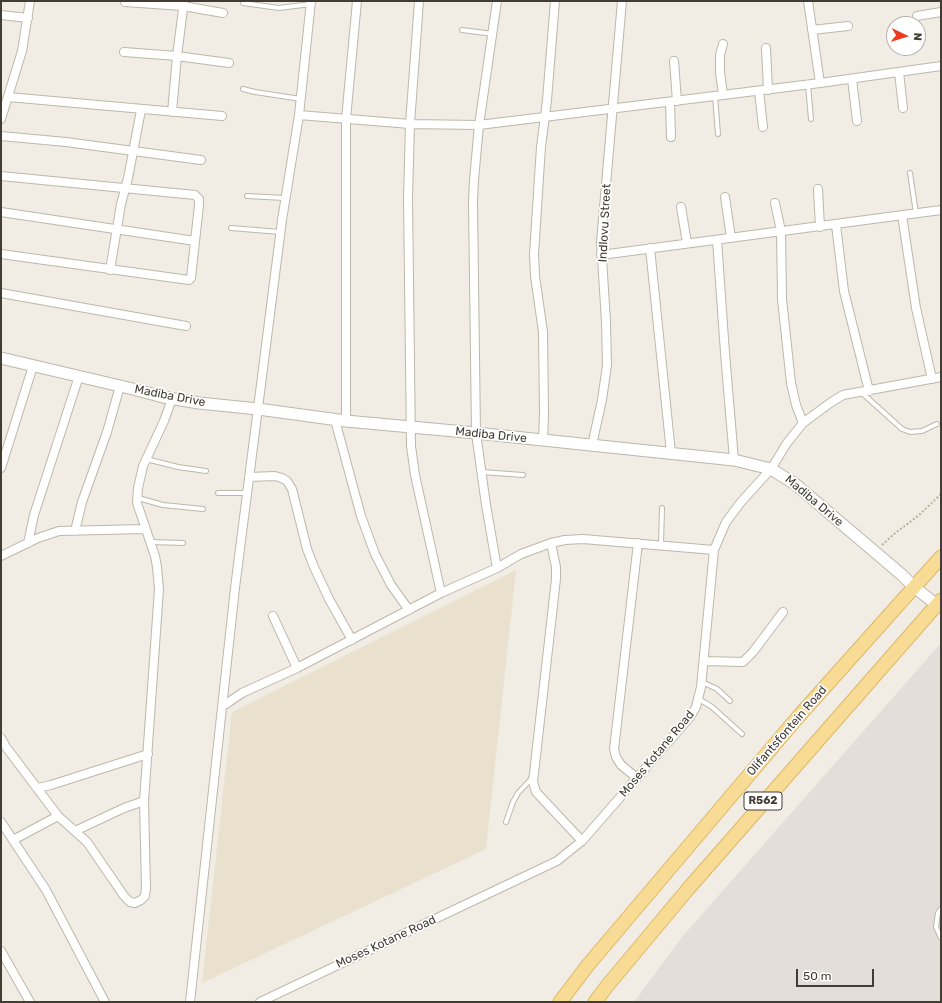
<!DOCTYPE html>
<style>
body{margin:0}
#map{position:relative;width:942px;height:1003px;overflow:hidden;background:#f1ede4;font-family:Rubik,sans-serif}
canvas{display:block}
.frame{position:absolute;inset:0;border:2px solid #423d34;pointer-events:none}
.north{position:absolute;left:886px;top:16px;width:40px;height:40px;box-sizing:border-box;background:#fff;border:1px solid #b3b1ae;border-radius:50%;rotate:94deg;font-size:11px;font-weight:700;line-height:16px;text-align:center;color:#423d34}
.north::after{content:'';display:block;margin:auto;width:14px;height:18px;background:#ee3b1d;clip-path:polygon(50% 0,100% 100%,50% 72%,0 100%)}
.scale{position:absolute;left:796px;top:969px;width:78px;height:18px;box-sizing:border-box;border:2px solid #423d34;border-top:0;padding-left:5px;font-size:12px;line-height:14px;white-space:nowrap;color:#423d34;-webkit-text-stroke:3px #fff;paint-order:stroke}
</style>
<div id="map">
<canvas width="942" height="1003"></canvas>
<div class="frame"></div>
<div class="north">N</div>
<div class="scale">50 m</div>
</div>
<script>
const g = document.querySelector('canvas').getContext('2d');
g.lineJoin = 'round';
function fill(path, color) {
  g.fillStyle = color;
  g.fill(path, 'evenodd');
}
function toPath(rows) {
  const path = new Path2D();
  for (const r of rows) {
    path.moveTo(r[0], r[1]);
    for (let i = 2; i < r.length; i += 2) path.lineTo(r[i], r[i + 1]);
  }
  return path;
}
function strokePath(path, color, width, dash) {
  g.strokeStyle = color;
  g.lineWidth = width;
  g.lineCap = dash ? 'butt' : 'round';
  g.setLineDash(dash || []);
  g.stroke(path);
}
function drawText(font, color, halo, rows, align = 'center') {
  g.font = font + ' Rubik,sans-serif';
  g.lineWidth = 3.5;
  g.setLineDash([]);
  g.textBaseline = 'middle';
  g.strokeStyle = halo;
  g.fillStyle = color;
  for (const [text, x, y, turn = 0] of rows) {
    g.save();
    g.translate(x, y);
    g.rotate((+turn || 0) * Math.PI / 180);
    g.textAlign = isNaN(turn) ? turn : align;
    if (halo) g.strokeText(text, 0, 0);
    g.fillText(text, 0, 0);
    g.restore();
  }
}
const industrial = toPath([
 [941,643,941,1002,634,1002,682,937]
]);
const education = toPath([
 [516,570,486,849,202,983,232,712]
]);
const path = toPath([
 [882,545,894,534,918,516,941,494]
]);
const service = toPath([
 [243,3,279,8,311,4],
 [462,30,493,34],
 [808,85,811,119],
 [243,89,255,92,301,99],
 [715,96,718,134],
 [910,173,916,213],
 [247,196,285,198],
 [231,228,280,232],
 [861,392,902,429,910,432,922,431,937,424],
 [146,459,178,467,206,471],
 [482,472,523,475],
 [218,493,247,493],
 [138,498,163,505,203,509],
 [151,542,183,543],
 [661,545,662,508],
 [702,682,717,689,730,701],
 [699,699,712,707,742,734],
 [506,822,513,802,518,793,532,778],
 [941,909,938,913,936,927,941,938]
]);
const minor = toPath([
 [419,1,410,124,408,198,411,446,415,475,441,593],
 [808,1,820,83],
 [125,2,183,6,223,13],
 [1,15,28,18],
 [917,16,941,12],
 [812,30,848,26],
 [723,44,720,55,720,72,723,95],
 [766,48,768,90],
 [124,52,177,56,229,63],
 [674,61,677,101],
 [899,72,903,108],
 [852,79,857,121],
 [759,91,763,127],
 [8,97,222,116],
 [670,102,671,137],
 [172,112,177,56,184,1],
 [299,115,410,124,479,125,820,83,941,66],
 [1,119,22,51,30,1],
 [1,136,66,142,201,160],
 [1,176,195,195,199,199,199,205,191,278,189,280,1,254],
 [818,189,820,227],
 [725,197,731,238],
 [775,203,781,231,782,299,791,383,796,405,803,423],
 [681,207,687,243],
 [1,212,195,241],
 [902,215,916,308,932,379],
 [836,225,844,291,869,391],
 [717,240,725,353,734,460],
 [650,248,671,453],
 [601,255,941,210],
 [110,270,121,204,128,178,141,110],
 [1,293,186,326],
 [335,420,361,516,375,554,391,585,409,610],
 [346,421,346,119,357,1],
 [543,441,544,414,543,332,535,276,534,254,541,147,547,100,555,1],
 [592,445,602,400,607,365,606,322,601,242,622,1],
 [1,468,33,366],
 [249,477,275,476,282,478,287,481,292,489,307,549,314,567,329,599,352,640],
 [75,531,82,502,107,432,120,386],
 [28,543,34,515,79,376],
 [551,543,556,567,556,579,533,782,536,792,582,841],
 [1,556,38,538,59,531,145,529],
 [497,568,486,505,476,433,473,201,474,180,479,125,497,1],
 [273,616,297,668],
 [704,661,743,662,753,652,783,612],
 [223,706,242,693,297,668,441,593,497,568,521,554,551,543,565,540,583,539,714,550],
 [1,738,6,747,58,816,87,842,124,896,130,902,135,903,141,900,145,896,146,888,144,801,159,589,157,567,155,556,137,503,138,488,143,466,164,421,172,399],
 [637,778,621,765,616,757,614,749,638,543],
 [38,788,51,785,148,754],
 [1,822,46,890,105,1002],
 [75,831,124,808,144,801],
 [13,840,58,816],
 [1,951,30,1002],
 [190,1002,235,588,282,220,299,115,311,1],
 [260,1002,557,861,582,841,690,717,696,707,701,687,714,550,726,522,741,502,771,469,787,443,803,423,830,403,843,395,941,377]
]);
const tertiary = toPath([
 [1,358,133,389,163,397,199,403,258,409,346,421,476,433,734,460,771,469,795,484,902,575,914,587,937,605]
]);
const primary = toPath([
 [560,1002,588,965,798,717,941,557],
 [595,1002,607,986,688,889,941,600]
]);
const shields = [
 [763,801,38]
];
const shieldNames = [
 ["R562",763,801]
];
const streetNames = [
 ["Indlovu Street",605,223,-87],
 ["Madiba Drive",170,396,11],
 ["Madiba Drive",491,435,6],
 ["Madiba Drive",814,501,40],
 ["Olifantsfontein Road",787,731,-49],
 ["Moses Kotane Road",657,754,-50],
 ["Moses Kotane Road",386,942,-25]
];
fill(industrial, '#e3ded9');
fill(education, '#e9e1ce');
strokePath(service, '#beb7aa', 6);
strokePath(minor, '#beb7aa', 10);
strokePath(tertiary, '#beb7aa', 13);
strokePath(primary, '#dcb866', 15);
strokePath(path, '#bcb099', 2, [2, 2]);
strokePath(service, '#fff', 4);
strokePath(minor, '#fff', 8);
strokePath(tertiary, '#fff', 11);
strokePath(primary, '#f8db95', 13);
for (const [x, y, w] of shields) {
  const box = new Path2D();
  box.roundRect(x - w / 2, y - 9, w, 18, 3);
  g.fillStyle = '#fff';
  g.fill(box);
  strokePath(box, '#423d34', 1);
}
drawText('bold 11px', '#423d34', null, shieldNames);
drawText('12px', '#423d34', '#fff', streetNames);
</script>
